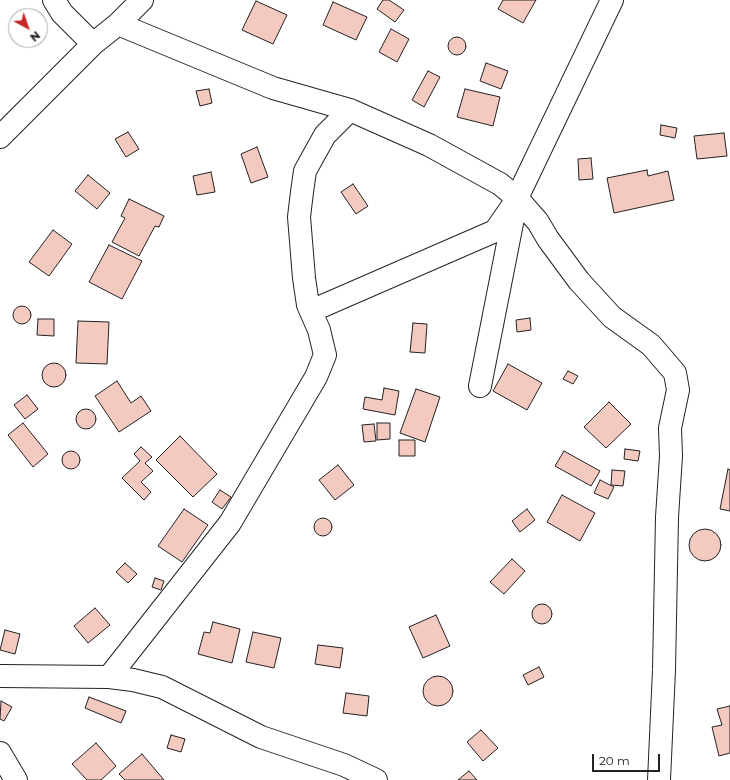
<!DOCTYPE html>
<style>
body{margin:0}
#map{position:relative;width:730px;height:780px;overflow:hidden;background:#fff;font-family:Montserrat,sans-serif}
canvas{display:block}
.north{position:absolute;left:8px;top:8px;width:40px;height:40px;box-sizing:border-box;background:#fff;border:1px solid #a7a7a7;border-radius:50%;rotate:140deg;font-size:11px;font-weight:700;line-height:16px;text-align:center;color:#222}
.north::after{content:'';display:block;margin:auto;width:14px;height:18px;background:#c62828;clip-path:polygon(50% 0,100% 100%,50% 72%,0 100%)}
.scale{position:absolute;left:592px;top:754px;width:68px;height:18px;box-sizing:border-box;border:2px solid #222;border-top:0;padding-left:5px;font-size:12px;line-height:14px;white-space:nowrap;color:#222;-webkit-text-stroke:3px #fff;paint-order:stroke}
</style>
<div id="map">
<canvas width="730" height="780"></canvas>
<div class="north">N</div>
<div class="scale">20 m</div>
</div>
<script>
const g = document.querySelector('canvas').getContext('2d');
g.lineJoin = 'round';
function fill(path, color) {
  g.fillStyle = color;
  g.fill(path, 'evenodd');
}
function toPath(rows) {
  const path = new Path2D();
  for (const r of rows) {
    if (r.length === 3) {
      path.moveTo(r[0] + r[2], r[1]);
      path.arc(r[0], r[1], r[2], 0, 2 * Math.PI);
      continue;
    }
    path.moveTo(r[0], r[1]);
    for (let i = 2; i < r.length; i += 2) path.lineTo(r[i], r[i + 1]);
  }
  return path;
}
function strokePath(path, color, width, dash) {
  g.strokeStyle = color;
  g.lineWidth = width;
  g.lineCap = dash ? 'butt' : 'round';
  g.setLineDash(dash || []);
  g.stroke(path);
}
const building = toPath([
 [383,0,389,0,404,10,395,22,377,9,383,0],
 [503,0,536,0,523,23,498,9,503,0],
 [256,1,287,15,273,44,242,30,256,1],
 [333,2,367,17,356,40,323,25,333,2],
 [391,29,409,39,397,62,379,52,391,29],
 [457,46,9],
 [486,63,508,71,501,89,480,81,486,63],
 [428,71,440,77,424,107,412,100,428,71],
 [209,89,212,103,200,106,196,91,209,89],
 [465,89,500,97,493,126,457,117,465,89],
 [661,125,677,128,675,138,660,135,661,125],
 [128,132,139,149,126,157,115,139,128,132],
 [724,133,727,156,697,159,694,136,724,133],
 [257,147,268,177,251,183,241,154,257,147],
 [591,158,593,179,579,180,578,159,591,158],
 [647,170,648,176,668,171,674,200,614,213,607,178,647,170],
 [211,172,215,192,197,195,193,176,211,172],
 [88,175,110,193,97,209,75,191,88,175],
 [353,184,368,206,356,214,341,192,353,184],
 [129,199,164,216,159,227,155,226,139,256,112,242,125,218,121,216,129,199],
 [53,230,72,244,49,276,29,262,53,230],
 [109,245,142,261,122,299,89,282,109,245],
 [22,315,9],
 [530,318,531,330,517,332,516,320,530,318],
 [38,319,54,319,54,336,37,335,38,319],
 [78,321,109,322,107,364,76,363,78,321],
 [413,323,427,324,425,353,410,352,413,323],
 [54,375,12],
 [508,364,542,383,527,410,493,391,508,364],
 [568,371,578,376,573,384,563,379,568,371],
 [117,381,131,403,141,396,151,411,119,432,95,396,117,381],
 [384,388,399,391,395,415,363,409,365,397,382,400,384,388],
 [416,389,440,397,425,442,400,433,416,389],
 [27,395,38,409,25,419,14,405,27,395],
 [609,402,631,424,606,448,584,427,609,402],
 [86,419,10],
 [23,423,48,454,33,467,8,435,23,423],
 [377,423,390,423,390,439,377,440,377,423],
 [374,424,376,441,364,442,362,425,374,424],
 [180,436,217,474,193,497,156,460,180,436],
 [399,440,415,440,415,456,399,456,399,440],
 [141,447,152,457,145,463,153,471,141,482,151,492,144,500,122,478,140,461,134,454,141,447],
 [625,449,640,451,638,461,624,459,625,449],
 [564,451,600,471,591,486,555,466,564,451],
 [71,460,9],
 [338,465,354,485,335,500,319,480,338,465],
 [728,469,730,470,730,511,720,509,728,469],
 [612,470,625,471,623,486,611,485,612,470],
 [600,480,614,487,608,499,594,493,600,480],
 [220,490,231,497,222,509,212,502,220,490],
 [562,495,595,513,580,541,547,522,562,495],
 [184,509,208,525,182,562,158,546,184,509],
 [527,509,535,520,520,532,512,521,527,509],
 [323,527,9],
 [705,545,16],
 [512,559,525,571,504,594,490,582,512,559],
 [125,563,137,574,128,583,116,572,125,563],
 [155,578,164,581,161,590,152,587,155,578],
 [542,614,10],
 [95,608,110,625,88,643,74,626,95,608],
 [436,615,450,646,423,658,409,627,436,615],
 [213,622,240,629,232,663,198,654,204,632,210,633,213,622],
 [5,630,20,634,15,654,0,650,5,630],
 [253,632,281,638,274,668,246,662,253,632],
 [318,645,343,648,340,668,315,664,318,645],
 [539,667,544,677,528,685,523,675,539,667],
 [438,691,15],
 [346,693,369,696,367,716,343,713,346,693],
 [89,697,126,711,121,723,85,708,89,697],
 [1,701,12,707,4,721,0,719,1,701],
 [730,706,730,753,719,756,712,727,722,725,717,709,730,706],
 [481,730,498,748,483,761,467,742,481,730],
 [171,735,185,739,181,752,167,748,171,735],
 [96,743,116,766,101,780,87,780,72,764,96,743],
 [142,754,164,780,125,780,119,774,142,754],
 [469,771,477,780,458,780,469,771]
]);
const minor = toPath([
 [54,0,62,13,93,44],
 [118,24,273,88,350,110,429,145,500,184,517,198,538,222,548,239,579,281,612,317,651,345,675,373,678,390,670,428,671,456,667,517,664,670,659,780],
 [0,137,93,44,118,24,142,0],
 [311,311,495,231,511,208],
 [480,386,517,198,612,0],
 [0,676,109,677,133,680,162,687,261,737,344,765,376,780],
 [109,677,230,523,316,377,325,355,319,330,308,305,304,278,299,217,302,192,305,171,325,135,350,110],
 [0,753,16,780]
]);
fill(building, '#f3c9c0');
strokePath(building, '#222', 1);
strokePath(minor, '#222', 24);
strokePath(minor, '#fff', 22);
</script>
